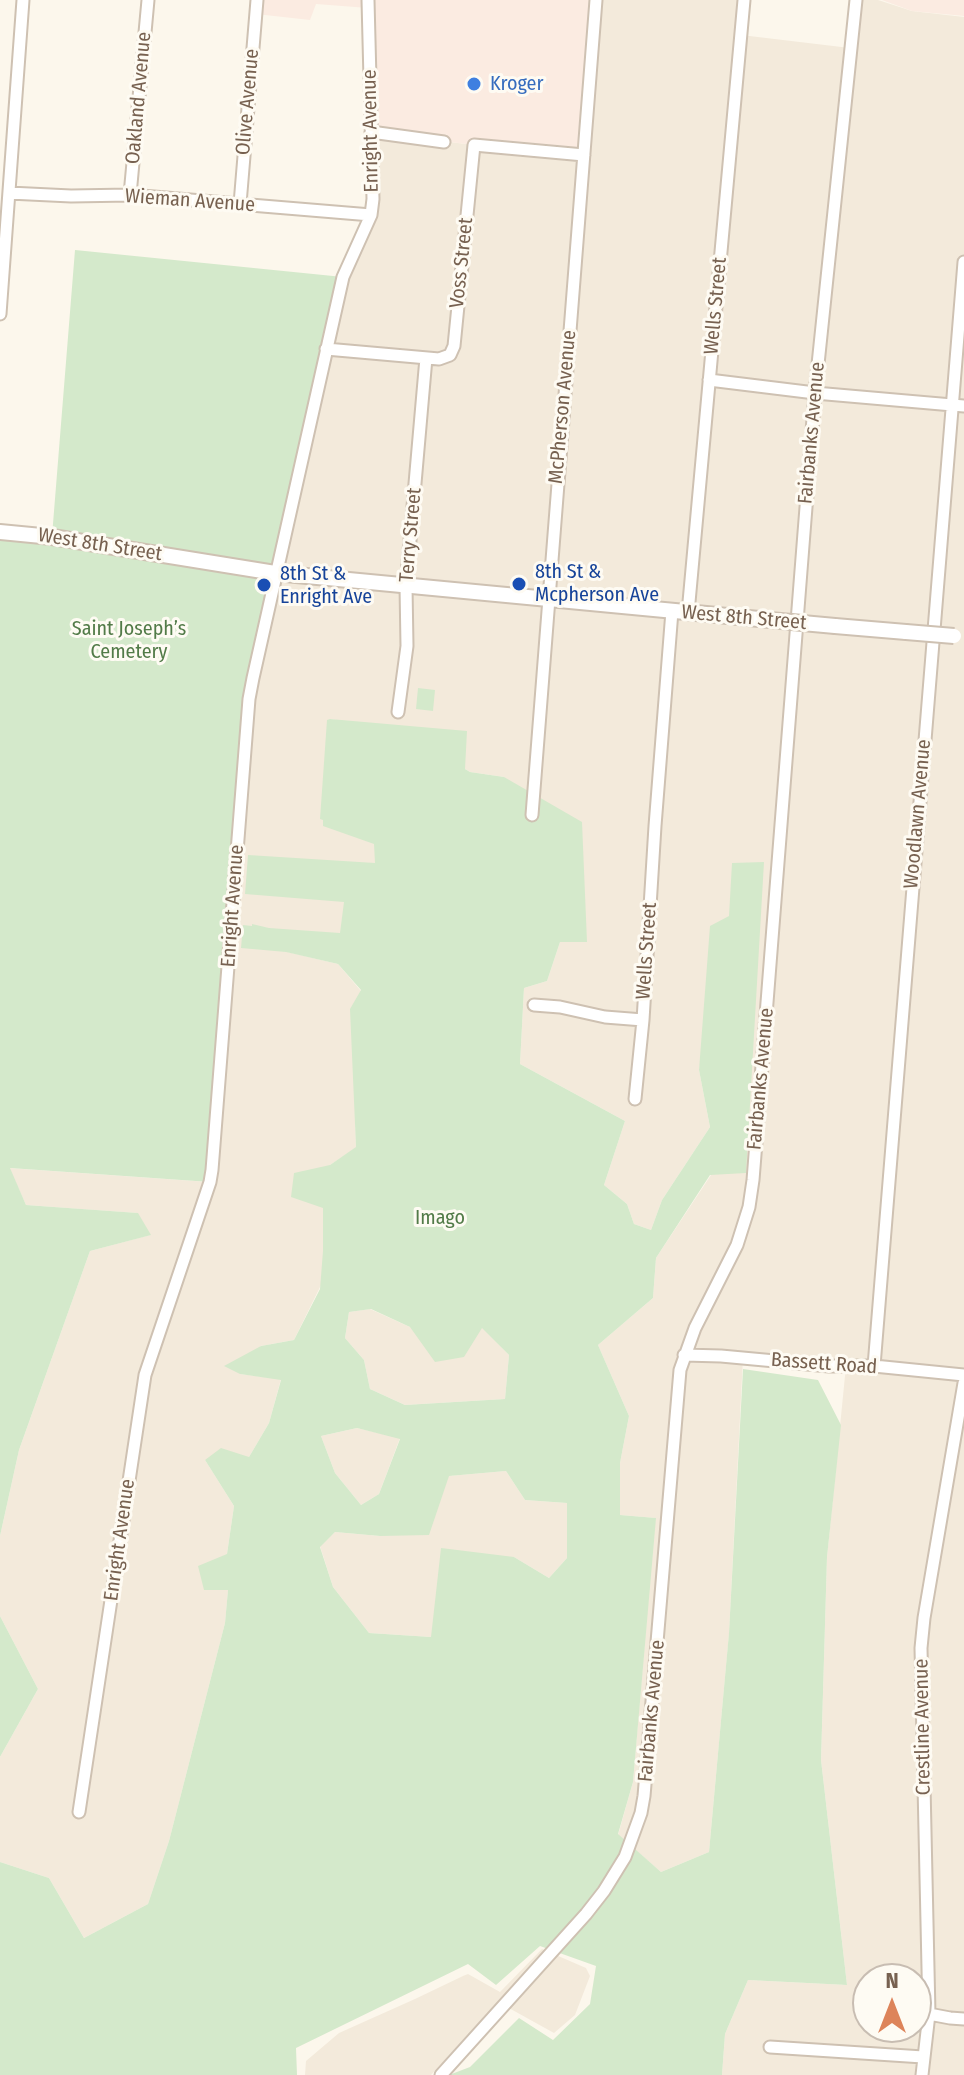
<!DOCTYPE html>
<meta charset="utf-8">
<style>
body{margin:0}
#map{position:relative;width:964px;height:2075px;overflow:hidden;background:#fcf7ec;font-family:"Fira Sans Condensed",sans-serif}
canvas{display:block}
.north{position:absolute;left:852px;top:1963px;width:80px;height:80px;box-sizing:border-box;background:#fefbf3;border:2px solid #c8bdb2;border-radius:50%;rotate:0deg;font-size:22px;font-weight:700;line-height:32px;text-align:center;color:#776150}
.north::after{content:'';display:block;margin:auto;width:28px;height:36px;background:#dd845a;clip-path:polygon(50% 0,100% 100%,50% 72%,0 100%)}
</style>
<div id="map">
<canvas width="964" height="2075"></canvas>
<div class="north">N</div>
</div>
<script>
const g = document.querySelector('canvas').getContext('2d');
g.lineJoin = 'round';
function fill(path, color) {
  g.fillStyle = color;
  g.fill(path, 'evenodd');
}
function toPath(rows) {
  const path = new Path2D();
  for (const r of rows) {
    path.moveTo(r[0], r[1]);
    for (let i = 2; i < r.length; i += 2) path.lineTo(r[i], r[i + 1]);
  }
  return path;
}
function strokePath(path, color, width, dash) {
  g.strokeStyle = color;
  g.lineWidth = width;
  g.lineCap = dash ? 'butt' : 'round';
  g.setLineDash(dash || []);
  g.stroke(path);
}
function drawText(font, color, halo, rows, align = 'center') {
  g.font = font + ' "Fira Sans Condensed",sans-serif';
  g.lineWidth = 6;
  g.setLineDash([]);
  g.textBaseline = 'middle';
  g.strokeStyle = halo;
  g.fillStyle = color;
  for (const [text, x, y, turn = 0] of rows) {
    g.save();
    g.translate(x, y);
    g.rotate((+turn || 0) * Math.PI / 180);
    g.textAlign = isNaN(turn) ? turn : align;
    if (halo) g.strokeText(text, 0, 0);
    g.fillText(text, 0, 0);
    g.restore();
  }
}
const residential = toPath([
 [596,0,744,0,741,35,850,48,856,0,878,0,912,11,964,17,964,2075,722,2075,725,2034,748,1980,847,1985,821,1760,827,1557,846,1366,743,1358,729,1634,709,1852,661,1872,618,1835,633,1782,655,1518,620,1515,620,1463,629,1416,598,1345,653,1298,656,1258,711,1175,729,916,699,1070,710,1127,662,1200,651,1230,634,1224,627,1204,604,1185,625,1121,520,1064,524,988,547,981,560,942,587,941,504,777,470,772,403,730,330,719,375,844,376,884,339,942,252,925,250,943,338,964,361,991,355,1106,356,1148,330,1165,323,1207,323,1281,294,1340,261,1346,240,1374,281,1379,269,1423,249,1457,205,1460,234,1506,227,1554,228,1590,225,1623,169,1841,148,1904,84,1938,49,1878,0,1862,0,1757,38,1689,0,1616,0,1536,19,1450,90,1251,150,1235,137,1213,26,1205,9,1168,209,1182,249,699,343,277,371,215,371,132,474,145],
 [868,1979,916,1979,916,2027,868,2027],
 [370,1309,410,1327,482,1327,509,1355,505,1399,405,1405,370,1389,364,1360,345,1338,349,1312],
 [357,1428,400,1438,379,1494,361,1505,335,1473,321,1436],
 [506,1471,525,1500,567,1503,567,1558,549,1578,514,1557,431,1637,369,1633,333,1587,320,1546,335,1532,380,1536,448,1476],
 [542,1949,586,1968,590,1976,575,2015,554,2033,498,2002,431,2075,305,2075,306,2061,339,2033,415,1999,463,1976,468,1974,500,1992]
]);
const commercial = toPath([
 [257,0,596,0,584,155,474,145,371,132,368,8,316,4,310,20,256,14],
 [882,0,964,0,964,16,912,11]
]);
const green = toPath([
 [75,250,343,277,253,678,210,1182,10,1168,26,1205,138,1213,151,1235,90,1251,19,1450,0,1536,0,532,52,536],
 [418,688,435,690,433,711,416,709],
 [330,719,467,731,465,769,470,772,504,777,582,822,587,942,560,942,547,981,524,988,520,1064,625,1121,604,1185,627,1204,634,1224,651,1230,662,1200,710,1127,699,1070,710,926,729,916,732,863,764,862,746,1173,710,1175,656,1258,653,1298,598,1345,629,1416,620,1463,620,1515,656,1518,633,1782,618,1834,661,1872,709,1852,729,1633,743,1369,818,1380,841,1425,827,1557,821,1760,847,1985,748,1980,725,2034,722,2075,449,2075,470,2067,519,2018,553,2040,590,2004,596,1966,540,1946,496,1985,468,1964,296,2048,297,2075,0,2075,0,1862,49,1878,84,1938,148,1904,169,1841,225,1623,228,1590,204,1590,198,1566,227,1554,234,1506,205,1460,221,1448,249,1457,269,1423,281,1380,240,1374,224,1366,261,1346,294,1340,320,1289,323,1251,323,1208,291,1197,294,1173,330,1165,356,1147,350,1009,361,990,338,964,286,952,241,948,243,925,252,926,252,924,269,928,340,933,344,902,245,894,248,855,375,863,374,844,323,826,323,820,320,819,327,720],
 [371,1309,410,1327,435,1362,464,1357,482,1328,509,1355,505,1399,405,1405,370,1389,364,1360,345,1338,349,1312],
 [357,1428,400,1439,379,1494,361,1505,335,1473,321,1436],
 [506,1471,525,1500,567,1503,567,1558,549,1578,514,1557,441,1548,431,1637,369,1633,333,1587,320,1547,335,1532,380,1536,429,1535,449,1476],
 [0,1616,38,1689,0,1757]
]);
const minor = toPath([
 [371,132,444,142],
 [9,193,71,196,130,195,371,215],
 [130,195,148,0],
 [240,204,257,0],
 [0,314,23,0],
 [326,349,439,359,450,355,454,346,474,145,584,155],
 [709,380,815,393,964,406],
 [688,613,744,0],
 [398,712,407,646,406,586,426,358],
 [532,815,596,0],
 [534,1005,560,1007,605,1017,643,1020],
 [635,1099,643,1020,655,826,672,611],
 [684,1355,721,1356,829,1366,874,1366,964,1375],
 [874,1366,964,262],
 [79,1812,145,1375,210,1182,212,1170,249,699,253,678,343,277,371,215,373,199,368,0],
 [929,2014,950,2018,964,2019],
 [770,2047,923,2057],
 [441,2075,586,1914,604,1891,625,1857,641,1813,644,1796,680,1370,695,1328,737,1245,749,1207,753,1180,815,393,856,0],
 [922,2075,929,2014,921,1648,924,1618,964,1383]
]);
const tertiary = toPath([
 [0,532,52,537,275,573,759,619],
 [835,626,906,632]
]);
const tertiaryBridge = toPath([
 [759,619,835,626],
 [906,632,954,636]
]);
const markers = [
 [474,84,8,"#3f7fe0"],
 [519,584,8,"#1a4fb4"],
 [264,585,8,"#1a4fb4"]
];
const shopNames = [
 ["Kroger",490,84]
];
const streetNames = [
 ["Oakland Avenue",139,98,-85],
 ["Olive Avenue",248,102,-85],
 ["Enright Avenue",371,131,-91],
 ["Wieman Avenue",190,201,4],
 ["Voss Street",462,263,-84],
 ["Wells Street",716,306,-85],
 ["McPherson Avenue",563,407,-85],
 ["Fairbanks Avenue",812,433,-85],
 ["Terry Street",411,535,-85],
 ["West 8th Street",100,545,9],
 ["West 8th Street",744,618,5],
 ["Woodlawn Avenue",918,814,-85],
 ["Enright Avenue",233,906,-86],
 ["Wells Street",647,951,-86],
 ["Fairbanks Avenue",761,1079,-85],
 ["Bassett Road",824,1364,4],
 ["Enright Avenue",120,1540,-82],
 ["Fairbanks Avenue",652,1711,-85],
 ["Crestline Avenue",923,1727,-91]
];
const transitNames = [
 ["8th St &",535,572],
 ["Mcpherson Ave",535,595],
 ["8th St &",280,574],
 ["Enright Ave",280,597]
];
const parkNames = [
 ["Saint Joseph’s",129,629],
 ["Cemetery",129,652],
 ["Imago",440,1218]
];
fill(residential, '#f3eadb');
fill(commercial, '#fbebe1');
fill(green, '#d4e9cb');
strokePath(minor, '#cec1b2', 15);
strokePath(tertiary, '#cec1b2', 18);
strokePath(minor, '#fff', 11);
strokePath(tertiary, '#fff', 14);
strokePath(tertiaryBridge, '#cec1b2', 18, []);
strokePath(tertiaryBridge, '#fff', 14);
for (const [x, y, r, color] of markers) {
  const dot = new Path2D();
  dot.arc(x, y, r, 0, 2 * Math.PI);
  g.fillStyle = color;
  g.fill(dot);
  strokePath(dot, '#fefbf3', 3);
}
drawText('20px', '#366cbe', '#fefbf3', shopNames, 'left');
drawText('20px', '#776150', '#fefbf3', streetNames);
drawText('20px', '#164399', '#fefbf3', transitNames, 'left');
drawText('20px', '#527b48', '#fefbf3', parkNames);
</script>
